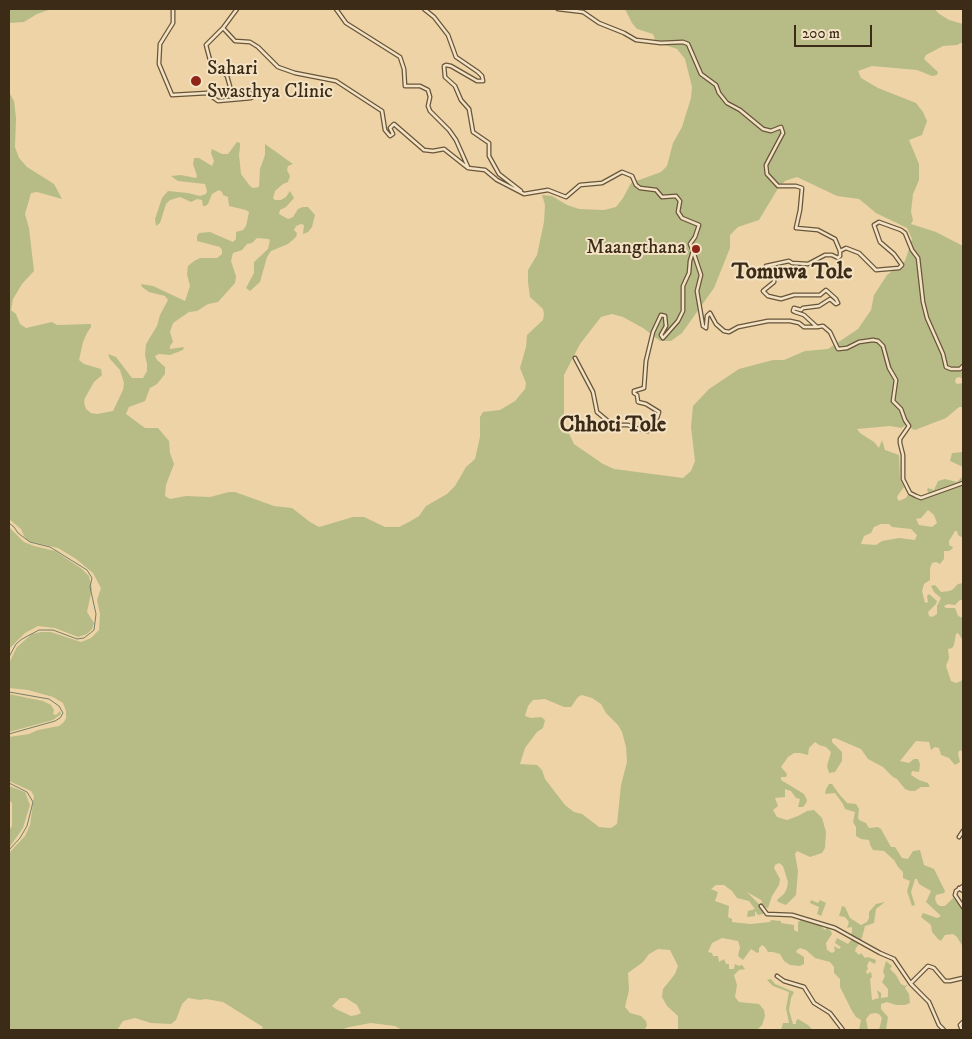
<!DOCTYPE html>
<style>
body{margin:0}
#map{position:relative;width:972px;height:1039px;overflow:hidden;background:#edd3a5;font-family:"IM FELL DW Pica",serif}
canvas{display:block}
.frame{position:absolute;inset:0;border:10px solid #3c2b17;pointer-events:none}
.scale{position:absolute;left:794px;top:25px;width:78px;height:22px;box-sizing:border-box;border:2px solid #3c2b17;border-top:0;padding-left:6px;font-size:15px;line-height:18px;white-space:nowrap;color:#3c2b17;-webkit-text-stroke:4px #f3e2c4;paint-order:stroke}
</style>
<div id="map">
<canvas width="972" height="1039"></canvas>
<div class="frame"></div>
<div class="scale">200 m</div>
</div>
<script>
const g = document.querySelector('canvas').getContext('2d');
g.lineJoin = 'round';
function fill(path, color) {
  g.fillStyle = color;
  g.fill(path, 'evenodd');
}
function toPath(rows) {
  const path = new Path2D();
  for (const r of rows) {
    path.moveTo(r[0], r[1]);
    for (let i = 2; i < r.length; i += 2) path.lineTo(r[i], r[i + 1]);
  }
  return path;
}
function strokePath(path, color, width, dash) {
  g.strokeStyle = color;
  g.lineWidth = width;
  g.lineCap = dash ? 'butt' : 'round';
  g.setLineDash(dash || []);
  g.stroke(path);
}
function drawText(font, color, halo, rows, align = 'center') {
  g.font = font + ' "IM FELL DW Pica",serif';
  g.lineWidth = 4;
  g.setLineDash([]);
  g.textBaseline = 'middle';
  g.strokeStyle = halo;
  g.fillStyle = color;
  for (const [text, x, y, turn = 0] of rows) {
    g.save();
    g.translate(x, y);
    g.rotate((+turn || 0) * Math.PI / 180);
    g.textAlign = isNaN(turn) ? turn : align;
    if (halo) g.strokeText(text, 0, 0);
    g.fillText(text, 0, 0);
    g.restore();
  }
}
const green = toPath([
 [9,9,51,9,37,14,24,22,9,23],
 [625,9,935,9,938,13,949,20,963,24,963,42,957,45,943,46,926,55,924,59,938,72,937,75,932,76,917,70,872,66,858,71,861,78,878,88,916,103,923,112,927,121,922,135,909,140,919,164,919,180,913,194,911,212,913,220,911,224,936,232,963,246,963,369,962,370,963,378,962,379,960,377,956,378,955,382,957,384,963,383,963,407,959,407,946,418,915,430,912,429,903,412,902,413,902,417,906,425,901,428,890,426,857,429,860,433,874,442,879,448,882,440,885,450,899,455,900,479,904,487,898,495,897,498,899,501,906,498,909,493,920,499,963,485,963,538,958,535,957,531,955,531,949,541,949,545,953,547,952,549,949,551,944,551,944,559,940,564,936,562,932,563,930,568,930,580,924,584,922,591,925,603,928,602,927,596,929,594,937,601,936,604,928,612,929,616,932,617,937,614,937,606,941,598,934,592,931,586,935,585,941,592,949,591,952,590,958,584,963,583,963,600,960,600,955,605,948,604,944,606,946,608,955,608,958,616,963,618,963,637,962,639,958,633,956,634,954,645,952,648,948,649,949,658,946,666,951,681,956,683,963,680,963,750,959,751,958,754,960,762,955,765,949,758,941,755,939,748,935,747,931,750,929,742,916,741,900,761,909,763,914,759,918,759,920,764,919,772,912,771,911,775,919,780,928,783,930,787,921,787,915,791,910,791,905,789,897,779,893,777,883,767,868,759,861,749,835,738,832,739,832,742,842,752,842,761,835,772,829,773,827,766,831,752,826,747,819,745,815,742,809,748,808,755,800,753,794,753,788,757,781,767,787,774,786,777,781,777,781,780,804,794,807,800,806,803,803,807,798,807,800,799,796,798,791,791,785,789,785,797,775,798,778,806,773,810,777,817,787,820,798,816,807,811,814,810,822,818,826,832,825,848,822,853,810,857,797,851,795,854,798,871,796,895,786,905,778,902,777,900,784,894,787,888,788,882,783,866,779,863,775,865,774,868,780,879,779,885,772,896,768,908,764,907,761,900,747,892,759,904,763,909,763,914,758,915,755,911,755,916,747,917,748,911,755,909,749,901,737,898,732,891,724,885,716,885,711,889,718,892,715,901,729,906,728,917,732,919,732,922,750,924,770,922,771,920,781,921,781,923,794,925,794,930,798,932,798,922,802,919,818,923,825,930,827,927,829,927,829,930,831,931,832,934,826,943,827,950,832,953,835,951,834,946,839,949,841,947,835,943,837,938,848,944,852,939,850,936,852,932,852,927,847,928,849,922,845,917,839,916,842,906,845,907,850,918,861,925,867,922,869,918,869,912,876,904,885,902,876,909,874,923,865,926,861,941,856,948,855,951,859,955,861,953,865,958,868,957,876,960,875,964,869,961,867,966,868,969,866,971,867,974,871,972,872,977,870,979,872,1000,879,998,877,990,881,993,881,998,888,997,888,989,882,982,885,976,883,972,886,961,892,966,890,969,896,975,901,984,905,986,908,984,905,988,909,994,910,1003,905,1005,896,1005,887,1002,881,1004,881,1009,888,1017,886,1030,879,1030,882,1018,879,1014,875,1013,870,1014,866,1019,868,1030,859,1030,861,1020,856,1017,852,1011,840,987,840,979,834,973,834,967,830,962,815,958,806,950,800,948,797,950,796,952,804,957,804,964,800,966,790,965,784,961,780,954,773,952,768,952,765,947,762,945,759,948,759,952,757,953,751,949,743,960,738,956,740,947,738,941,722,938,712,943,708,952,712,953,713,956,718,956,719,962,724,959,726,964,729,964,729,969,734,969,735,964,739,966,742,965,745,969,739,970,734,975,737,985,735,997,739,1002,759,1004,764,1010,765,1016,762,1025,757,1030,678,1030,678,1016,667,1006,662,997,663,989,675,974,678,966,670,950,658,949,649,954,643,962,628,973,629,990,625,1007,630,1013,641,1016,646,1021,647,1026,644,1030,402,1030,395,1026,371,1023,349,1027,340,1030,261,1030,263,1027,223,1002,206,999,200,1000,188,998,182,1004,176,1020,171,1024,151,1023,135,1018,123,1021,117,1030,9,1030,9,853,25,836,30,825,34,796,31,791,9,781,9,737,29,734,38,730,59,726,64,722,66,718,66,711,63,703,53,697,28,690,9,688,9,663,17,647,32,634,41,632,51,632,81,642,91,638,99,630,100,614,97,600,101,588,93,573,76,559,58,548,28,541,24,536,21,529,9,519,9,92,14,101,16,118,15,147,19,158,27,167,54,184,62,199,37,192,31,193,25,214,29,228,34,271,22,284,13,299,11,310,16,314,20,324,26,328,52,322,57,325,91,324,91,327,87,333,83,342,79,360,84,364,101,369,102,375,94,382,85,398,84,403,86,409,91,413,97,414,113,411,123,390,124,383,120,370,110,359,108,354,116,357,132,378,143,378,147,371,147,364,145,355,146,344,157,326,160,315,168,300,165,296,149,292,142,287,141,284,153,286,185,301,190,286,187,274,188,266,194,261,200,258,217,258,222,254,222,250,220,247,197,241,197,236,199,233,210,232,233,242,236,239,236,232,243,230,246,226,249,212,246,210,229,206,228,197,223,195,222,192,219,190,212,194,208,204,205,206,203,206,202,200,197,199,191,202,180,197,170,200,166,204,160,223,156,226,155,219,162,198,168,191,188,193,200,196,206,194,207,191,205,184,178,181,171,176,181,175,196,178,197,176,193,164,194,158,199,158,212,166,214,161,211,153,212,149,222,154,228,154,237,142,240,143,240,147,239,155,241,174,250,186,253,188,259,187,260,169,265,155,265,144,293,164,288,166,287,170,290,176,288,182,283,184,275,191,273,198,275,200,281,200,286,197,290,191,294,198,286,207,280,210,279,214,288,219,293,217,298,209,303,207,308,207,315,215,312,227,308,232,303,234,304,225,301,224,296,226,294,230,297,233,296,237,288,244,271,251,267,257,260,282,250,291,246,288,254,273,254,262,268,249,270,240,268,239,257,238,252,243,247,244,242,250,233,253,231,261,236,276,235,283,218,302,208,304,197,311,189,312,173,323,170,332,173,342,170,346,170,349,184,347,183,350,170,355,159,354,155,356,157,360,165,367,165,374,157,384,150,388,145,401,129,407,126,414,145,428,158,428,169,441,170,453,174,464,166,485,165,496,170,499,186,496,210,497,229,492,235,492,274,506,292,508,310,522,319,527,353,517,364,517,385,527,399,527,409,522,419,516,426,506,447,494,455,486,466,467,475,459,480,437,480,417,483,412,500,410,515,401,525,389,526,383,520,368,526,347,527,335,543,320,544,314,543,309,530,297,528,282,528,270,537,255,544,222,545,205,542,195,552,196,567,205,579,209,604,210,616,207,623,198,631,183,661,172,667,166,673,143,682,127,691,98,692,87,685,59,677,49,656,42,653,34,637,29,632,23],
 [797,177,837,196,859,199,876,213,907,228,912,239,905,261,887,275,874,295,871,310,858,329,828,349,805,351,784,360,773,360,739,369,709,389,693,406,691,427,695,461,691,471,683,478,614,469,603,464,574,444,564,423,564,375,580,344,601,317,612,314,623,317,643,328,660,341,671,341,682,333,714,288,730,248,730,235,738,227,759,220,777,190,785,181],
 [928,510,934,515,937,523,932,527,919,525,916,519,921,518],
 [881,524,889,524,892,527,911,529,917,535,915,540,899,538,882,541,876,545,861,544,864,536,871,533,874,527],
 [582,695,592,698,601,704,606,713,618,725,622,732,626,747,627,762,621,785,617,824,611,828,599,827,582,814,574,812,565,805,545,779,542,770,537,765,520,764,525,748,537,732,543,728,545,720,541,717,531,718,525,716,528,706,533,700,545,699,564,707,571,707,578,697],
 [340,998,346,998,357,1005,361,1013,357,1015,351,1016,336,1009,332,1006],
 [963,452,963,467,950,461,952,453],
 [963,476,963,483,930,494,927,491,928,488,934,490,938,481,945,479,957,482],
 [9,527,24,542,34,546,55,551,82,569,89,576,92,589,87,612,94,623,92,629,87,634,78,637,55,628,38,626,25,633,9,649],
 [9,694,43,701,51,705,54,710,53,714,56,715,60,711,61,714,53,720,9,732],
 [829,784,832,784,839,794,847,803,856,804,859,809,858,818,859,820,866,823,869,828,878,827,881,829,891,847,895,847,902,858,908,859,913,851,920,850,924,865,934,869,945,891,944,893,936,895,935,899,937,904,940,906,945,906,953,898,963,906,963,947,957,937,953,934,945,935,941,941,938,939,932,932,931,925,921,917,923,913,937,918,941,916,926,902,931,891,919,884,917,879,915,879,911,892,915,905,912,906,907,891,910,881,903,878,903,872,898,867,894,860,884,851,873,850,870,845,869,840,861,839,856,836,856,827,853,822,855,812,845,809,843,804,835,793,825,794,826,789],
 [9,786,25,792,30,805,23,828,9,848,9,830,12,826,12,803,9,800],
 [811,900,818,903,820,900,826,903,821,916,817,914,819,907,810,903],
 [771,979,775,984,794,992,791,998,789,1010,793,1024,796,1024,796,1021,798,1019,808,1025,813,1030,781,1030,783,1023,789,1023,786,1008,789,992,773,986,767,980]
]);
const stream = toPath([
 [9,523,14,527,18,533,30,542,50,547,87,570,92,578,90,587,96,614,94,630,84,638,77,639,53,630,39,630,22,639,16,644,9,657],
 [9,692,49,699,59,706,63,713,60,718,55,721,9,734],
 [9,783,27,792,33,802,27,826,20,838,9,850]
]);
const minor = toPath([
 [173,9,173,23,160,44,159,64,172,95,207,93,218,101,251,98,254,96,250,93,231,90,227,76,210,60,206,45,223,28,235,41,250,42,258,47,278,67,295,73,336,81,382,111,385,130,390,136,393,134,390,128,394,124,424,150,433,151,444,149,468,168,485,170,497,180,524,194,548,190,566,197,580,185,602,183,622,172,632,176,636,185,640,188,656,190,662,197,676,196,680,201,678,212,682,218,699,225,695,237,690,244,693,251],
 [336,9,346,23,400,57,404,69,405,86,420,86,428,90,430,97,428,106,430,111,449,130,456,140,468,167],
 [424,9,434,17,448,35,456,57,478,72,482,76,483,81,477,81,451,66,446,65,444,66,445,77,455,86,461,100,469,109,473,132,489,143,489,156,499,174,521,191],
 [558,9,583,12,599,23,624,33,636,40,661,43,683,42,688,44,701,74,716,85,719,93,727,103,740,110,763,129,771,131,781,127,783,133,766,165,767,174,778,186,796,186,802,188,800,210,796,228,818,230,835,239,840,251],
 [223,28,237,9],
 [817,327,823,326,830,332,838,349,847,348,859,342,873,340,878,341,883,346,889,368,896,380,893,401,901,409,905,420,909,426,900,439,900,443,903,455,903,479,910,493,916,496,921,498,963,483],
 [575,358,593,392,597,412,615,427,620,425,628,425,635,428,648,431,651,429,654,420,657,418,659,412,646,404,638,402,637,395,634,393,634,391,644,388,646,361,653,332,661,315,665,316,666,326,661,335,663,338,678,321,683,311,683,286,689,273,690,261,693,251,701,275,697,291,703,326,706,328,707,316,710,313,716,324,724,331,729,332,738,327,768,321,790,321,799,323,804,327,817,327,804,315,795,312,793,311,794,308,801,310,803,308,819,306,830,299,836,304,838,303,836,299,826,290,820,295,794,295,781,299,768,296,763,291,774,282,775,274,766,266,789,261,792,263,808,264,825,255,832,255,838,258,840,256,840,251,846,248,859,253,876,270,899,268,902,265,894,254,880,242,874,225,879,222,901,230,905,233,912,250,918,258,923,302,927,318,943,354,946,367,951,369,960,369,963,366],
 [959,837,963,831],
 [963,886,956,891,955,895,963,907],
 [959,888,963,891],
 [761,906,767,914,792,915,835,928,880,953,894,959,911,984,929,1002,939,1025,944,1030],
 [777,976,784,981,804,987,814,1003,830,1013,843,1030],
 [911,983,928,966,934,968,945,981,950,981,963,978],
 [962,1030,960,1025,963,1022]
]);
const markers = [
 [196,81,6,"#8f2418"],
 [696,249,5,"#8f2418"]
];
const poiNames = [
 ["Sahari",207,70],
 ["Swasthya Clinic",207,93],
 ["Maangthana",686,249,"right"]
];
const quarterNames = [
 ["Tomuwa Tole",792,273],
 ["Chhoti Tole",613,426]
];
fill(green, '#b7bc87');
strokePath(stream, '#74806a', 1);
strokePath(minor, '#68553a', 5);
strokePath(minor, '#f3e2c4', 2.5);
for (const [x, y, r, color] of markers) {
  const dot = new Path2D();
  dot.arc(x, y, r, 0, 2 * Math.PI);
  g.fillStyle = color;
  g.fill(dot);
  strokePath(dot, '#f3e2c4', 2);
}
drawText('20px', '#3c2b17', '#f3e2c4', poiNames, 'left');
drawText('bold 22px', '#3c2b17', '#f3e2c4', quarterNames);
</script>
